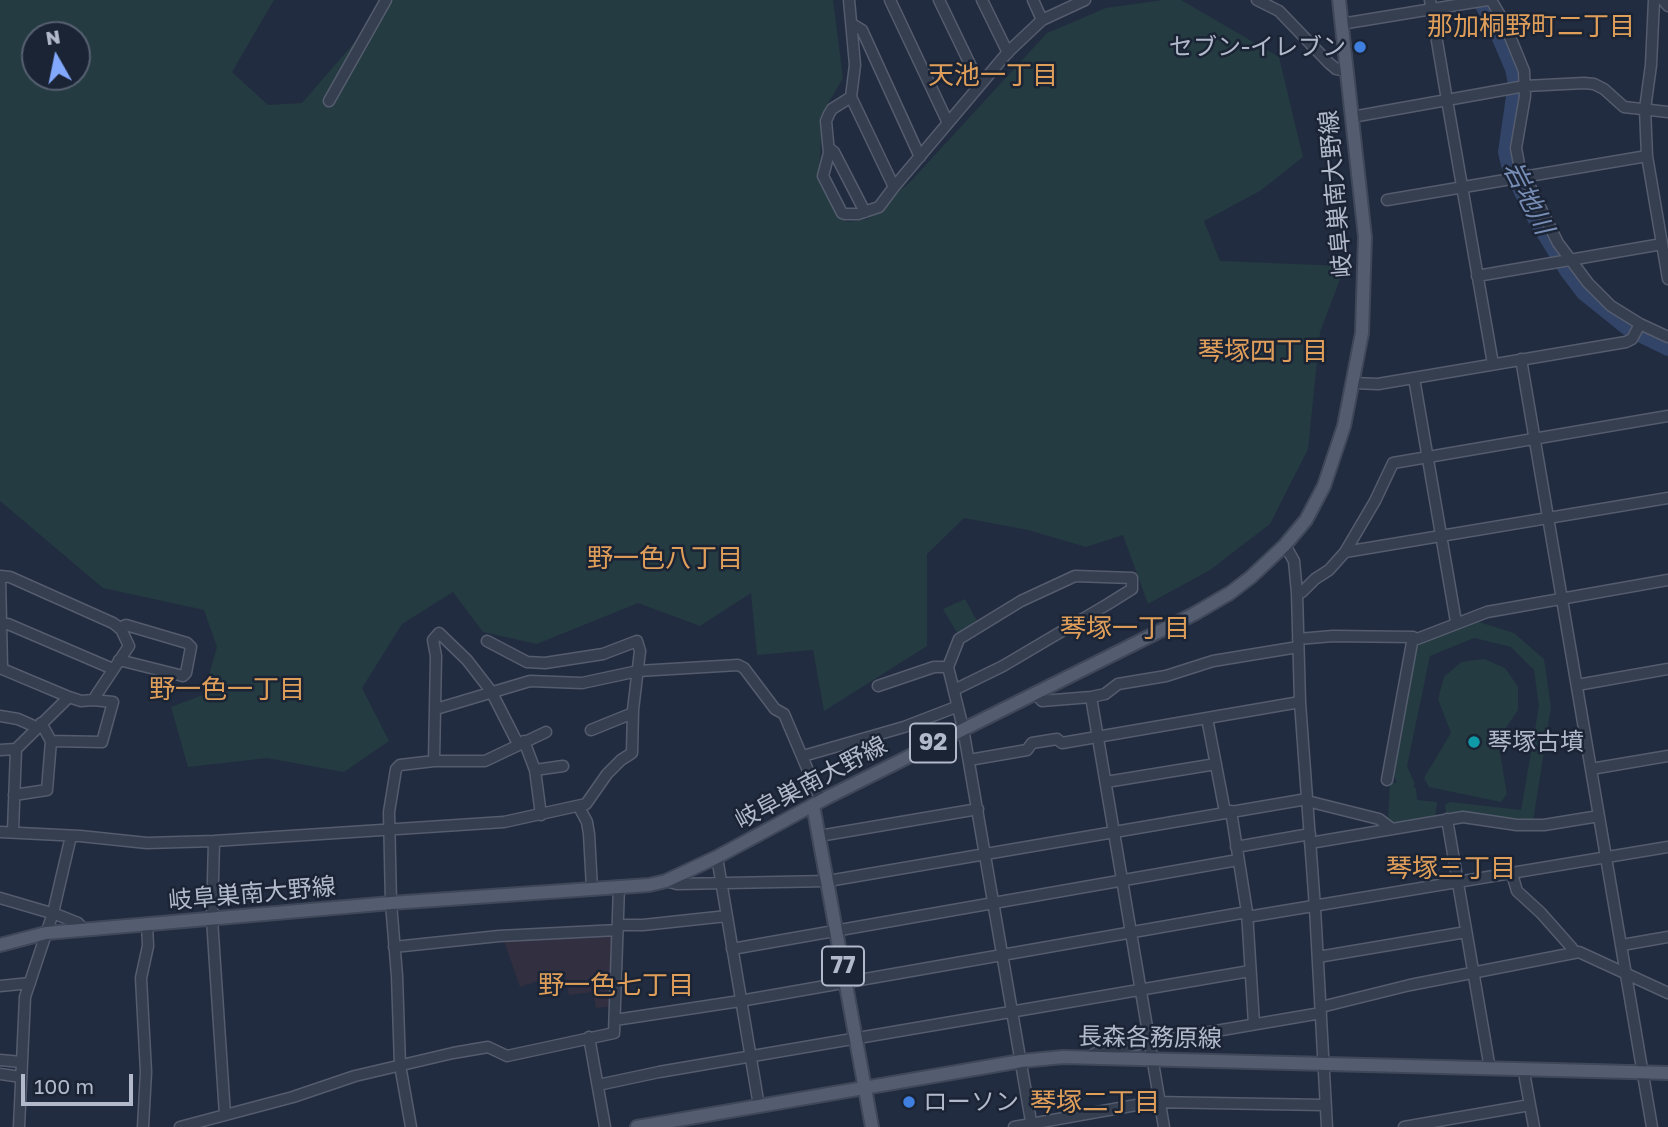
<!DOCTYPE html>
<meta charset="utf-8">
<style>
body{margin:0}
#map{position:relative;width:1668px;height:1127px;overflow:hidden;background:#222c40;font-family:"Golos Text",sans-serif}
canvas{display:block}
.north{position:absolute;left:21px;top:21px;width:70px;height:70px;box-sizing:border-box;background:#1b2435;border:2px solid #576071;border-radius:50%;rotate:351deg;font-size:19px;font-weight:700;line-height:28px;text-align:center;color:#b2b9cb}
.north::after{content:'';display:block;margin:auto;width:24px;height:32px;background:#83a9ff;clip-path:polygon(50% 0,100% 100%,50% 72%,0 100%)}
.scale{position:absolute;left:21px;top:1074px;width:112px;height:32px;box-sizing:border-box;border:4px solid #b2b9cb;border-top:0;padding-left:9px;font-size:21px;line-height:24px;white-space:nowrap;color:#b2b9cb;-webkit-text-stroke:5px #1b2435;paint-order:stroke}
</style>
<div id="map">
<canvas width="1668" height="1127"></canvas>
<div class="north">N</div>
<div class="scale">100 m</div>
</div>
<script>
const g = document.querySelector('canvas').getContext('2d');
g.lineJoin = 'round';
function fill(path, color) {
  g.fillStyle = color;
  g.fill(path, 'evenodd');
}
function toPath(rows) {
  const path = new Path2D();
  for (const r of rows) {
    path.moveTo(r[0], r[1]);
    for (let i = 2; i < r.length; i += 2) path.lineTo(r[i], r[i + 1]);
  }
  return path;
}
function strokePath(path, color, width, dash) {
  g.strokeStyle = color;
  g.lineWidth = width;
  g.lineCap = dash ? 'butt' : 'round';
  g.setLineDash(dash || []);
  g.stroke(path);
}
function drawText(font, color, halo, rows, align = 'center') {
  g.font = font + ' "Golos Text","Noto Sans JP",sans-serif';
  g.lineWidth = 5;
  g.setLineDash([]);
  g.textBaseline = 'middle';
  g.strokeStyle = halo;
  g.fillStyle = color;
  for (const [text, x, y, turn = 0] of rows) {
    g.save();
    g.translate(x, y);
    g.rotate((+turn || 0) * Math.PI / 180);
    g.textAlign = isNaN(turn) ? turn : align;
    if (halo) g.strokeText(text, 0, 0);
    g.fillText(text, 0, 0);
    g.restore();
  }
}
const medical = toPath([
 [614,934,613,1006,596,1008,593,992,569,995,564,971,547,974,547,978,520,987,503,938]
]);
const green = toPath([
 [0,0,274,0,232,72,268,105,302,103,360,36,379,0,833,0,843,78,822,114,819,180,838,218,848,222,868,219,911,181,1047,33,1106,8,1163,0,1181,0,1279,57,1303,157,1260,191,1204,221,1220,261,1345,266,1320,332,1308,449,1270,524,1210,570,1148,604,1123,535,1086,547,1028,530,964,518,927,554,927,646,824,711,813,650,757,655,751,593,700,626,638,603,537,644,483,632,453,592,402,624,362,688,389,741,344,772,267,758,188,767,171,707,203,695,217,647,204,610,103,588,0,501],
 [35,35,77,35,77,77,35,77],
 [965,599,978,623,959,636,943,609],
 [1476,621,1514,633,1544,659,1551,707,1533,821,1517,823,1452,816,1446,812,1445,805,1450,802,1521,810,1539,706,1534,670,1511,647,1474,638,1430,656,1407,766,1415,784,1413,787,1416,788,1417,800,1437,802,1435,819,1392,824,1388,821,1390,782,1397,783,1392,771,1416,644],
 [1484,659,1505,668,1518,687,1518,710,1505,729,1497,736,1507,794,1501,802,1429,787,1424,778,1451,733,1438,699,1444,677,1461,662]
]);
const river = toPath([
 [1479,0,1495,29,1512,69,1515,83,1505,152,1508,165,1531,213,1567,272,1583,293,1629,330,1668,349]
]);
const minor = toPath([
 [849,0,855,65,851,97,894,187,1008,52,1042,20,1085,0],
 [890,0,948,123],
 [939,0,980,85],
 [982,0,1008,53],
 [1033,0,1042,20],
 [1257,0,1279,11,1329,63,1336,69,1346,71],
 [1491,0,1504,22,1524,71,1525,96,1516,148,1519,164,1548,223,1558,243,1588,283,1611,306,1640,324,1668,337],
 [1654,0,1651,65,1645,109,1647,156,1668,279],
 [1663,0,1668,6],
 [852,24,862,30,920,157],
 [1341,24,1487,0],
 [851,97,832,109,829,114,826,121,829,153,823,176,842,213,845,214,858,214,879,207,894,187],
 [329,101,386,0],
 [1352,117,1447,100,1430,0],
 [829,148,834,152,865,212],
 [1387,200,1647,156],
 [1477,276,1662,244],
 [1521,359,1652,1127],
 [1493,364,1447,100,1525,86,1584,83,1594,84,1604,89,1624,107,1668,112],
 [1414,378,1456,622],
 [1353,383,1378,384,1626,342,1632,339,1640,324],
 [1285,545,1294,561,1297,593,1300,702,1315,908,1327,1127],
 [1345,552,1668,498],
 [0,576,10,577,113,623,121,629,129,646,93,700,81,701,69,697,0,668],
 [0,576,2,668],
 [1297,593,1302,592,1315,579,1329,570,1345,552,1375,501,1393,463,1668,416],
 [0,624,8,624,113,669],
 [119,628,126,625,187,643,191,647,186,673,183,676,119,660],
 [1298,639,1333,636,1413,637,1417,639,1487,612,1668,580],
 [948,667,963,728,1032,1127],
 [1577,685,1668,669],
 [878,686,934,667,948,667,959,639,1021,601,1075,576,1132,578,1132,589,1108,604,1003,666,954,690],
 [1034,693,1042,701,1091,697,1105,694,1118,684,1166,676,1213,661,1298,647],
 [1091,697,1164,1127],
 [436,709,530,681,582,683,638,671,738,665,744,668,775,709,784,714,821,801],
 [0,716,18,719,36,727],
 [1207,718,1225,812],
 [591,730,633,713],
 [51,741,102,742,113,702,93,700],
 [524,741,535,770,541,815],
 [0,750,16,749],
 [803,756,904,727,956,707],
 [969,760,1027,750,1032,743,1057,739,1062,743,1300,702],
 [434,761,436,656,433,640,439,633,467,660,491,691,518,744],
 [1591,769,1668,756],
 [535,770,563,766],
 [1387,780,1413,637],
 [1106,782,1216,764],
 [14,795,47,790,51,741,41,723],
 [1307,801,1379,819,1392,829],
 [579,807,587,822,589,834,592,888],
 [1231,811,1247,912,1254,1024],
 [1447,819,1490,1069],
 [13,831,16,749,69,697],
 [0,832,80,836,147,843,214,841,504,822,586,804,607,774,621,760,632,753,633,710,640,651,637,641,603,654,545,663,527,662,487,641],
 [819,836,978,809],
 [214,841,212,919,225,1115],
 [1310,843,1463,817,1517,825,1544,825,1599,816],
 [1236,847,1310,834],
 [717,857,759,1106],
 [1512,874,1517,891,1541,913,1572,948,1573,953],
 [666,881,677,884,828,881,1307,799],
 [0,898,58,915,78,923,85,930],
 [1247,917,1668,847],
 [618,925,643,925,727,916],
 [1622,945,1668,937],
 [394,947,499,936,618,930],
 [732,949,1238,860],
 [1318,957,1466,932],
 [0,986,30,983],
 [1321,1007,1410,985,1579,952,1668,993],
 [615,1020,740,1001,1247,912],
 [589,1037,605,1127],
 [1089,1057,1099,1051,1321,1013],
 [0,1060,21,1062],
 [1526,1069,1525,1078,1534,1127],
 [0,1074,21,1077],
 [598,1085,659,1072,1250,971],
 [19,1127,25,997,53,913,71,836],
 [143,1127,146,1072,141,978,148,946,147,924],
 [180,1127,293,1097,355,1076,453,1053,488,1047,507,1056,614,1033,619,886],
 [411,1127,400,1065,397,976,391,903,389,812,396,769,400,765,434,761,485,761,546,732],
 [1014,1127,1153,1102,1324,1105],
 [1404,1127,1530,1105]
]);
const major = toPath([
 [813,805,872,1127],
 [0,945,46,933,391,903,649,885,666,881,717,857,828,797,1194,614,1230,593,1251,577,1285,545,1306,520,1324,486,1344,426,1362,333,1365,237,1339,0],
 [637,1127,1021,1061,1063,1057,1668,1073]
]);
const markers = [
 [1360,47,7,"#3f7fe0"],
 [1474,742,7,"#0f9aa8"],
 [909,1102,7,"#3f7fe0"]
];
const shields = [
 [933,743,46],
 [843,966,42]
];
const shieldNames = [
 ["92",933,743],
 ["77",843,966]
];
const poiNames = [
 ["セブン-イレブン",1346,47,"right"],
 ["琴塚古墳",1488,742],
 ["ローソン",923,1102]
];
const streetNames = [
 ["岐阜巣南大野線",1336,194,-95],
 ["岐阜巣南大野線",811,783,-28],
 ["岐阜巣南大野線",252,894,-5],
 ["長森各務原線",1150,1038,1]
];
const neighbourhoodNames = [
 ["那加桐野町二丁目",1531,27],
 ["天池一丁目",993,76],
 ["琴塚四丁目",1263,352],
 ["野一色八丁目",665,559],
 ["琴塚一丁目",1125,629],
 ["野一色一丁目",227,690],
 ["琴塚三丁目",1451,869],
 ["野一色七丁目",616,986],
 ["琴塚二丁目",1095,1103]
];
const waterNames = [
 ["岩地川",1528,198,63]
];
fill(medical, '#322f40');
fill(green, '#243b41');
strokePath(river, '#324467', 14);
strokePath(minor, '#545c6e', 13);
strokePath(major, '#3f4859', 16);
strokePath(minor, '#363f50', 10);
strokePath(major, '#545d70', 12);
for (const [x, y, r, color] of markers) {
  const dot = new Path2D();
  dot.arc(x, y, r, 0, 2 * Math.PI);
  g.fillStyle = color;
  g.fill(dot);
  strokePath(dot, '#1b2435', 2.5);
}
for (const [x, y, w] of shields) {
  const box = new Path2D();
  box.roundRect(x - w / 2, y - 19.5, w, 39, 5);
  g.fillStyle = '#1b2435';
  g.fill(box);
  strokePath(box, '#b2b9cb', 2);
}
drawText('bold 23px', '#b2b9cb', null, shieldNames);
drawText('24px', '#b2b9cb', '#1b2435', poiNames, 'left');
drawText('24px', '#b2b9cb', '#1b2435', streetNames);
drawText('26px', '#df9e59', '#1b2435', neighbourhoodNames);
drawText('italic 26px', '#778db5', '#1b2435', waterNames);
</script>
